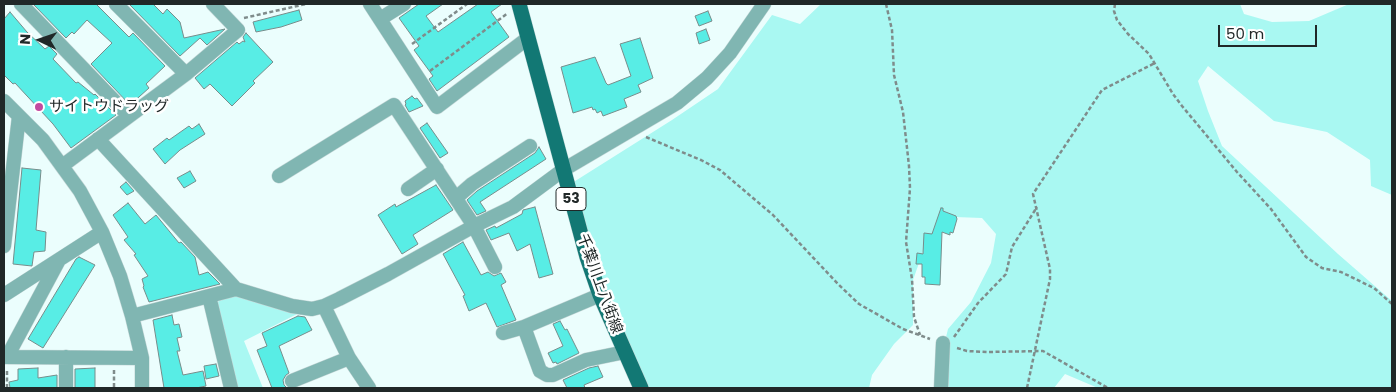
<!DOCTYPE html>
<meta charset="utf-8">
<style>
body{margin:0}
#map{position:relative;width:1396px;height:392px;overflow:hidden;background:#ebfefd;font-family:Poppins,sans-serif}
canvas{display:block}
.frame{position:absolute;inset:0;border:5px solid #202828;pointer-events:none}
.north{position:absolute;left:15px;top:15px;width:50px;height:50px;-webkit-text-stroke:4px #fff;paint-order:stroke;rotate:273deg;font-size:14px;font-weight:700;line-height:20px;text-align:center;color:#202828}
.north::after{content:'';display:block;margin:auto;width:18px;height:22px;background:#202828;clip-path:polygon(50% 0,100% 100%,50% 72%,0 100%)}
.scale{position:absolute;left:1218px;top:25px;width:99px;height:22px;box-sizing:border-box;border:2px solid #202828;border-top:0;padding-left:6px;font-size:15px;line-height:18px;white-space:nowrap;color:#202828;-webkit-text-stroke:4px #fff;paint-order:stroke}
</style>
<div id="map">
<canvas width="1396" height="392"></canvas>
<div class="frame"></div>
<div class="north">N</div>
<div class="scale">50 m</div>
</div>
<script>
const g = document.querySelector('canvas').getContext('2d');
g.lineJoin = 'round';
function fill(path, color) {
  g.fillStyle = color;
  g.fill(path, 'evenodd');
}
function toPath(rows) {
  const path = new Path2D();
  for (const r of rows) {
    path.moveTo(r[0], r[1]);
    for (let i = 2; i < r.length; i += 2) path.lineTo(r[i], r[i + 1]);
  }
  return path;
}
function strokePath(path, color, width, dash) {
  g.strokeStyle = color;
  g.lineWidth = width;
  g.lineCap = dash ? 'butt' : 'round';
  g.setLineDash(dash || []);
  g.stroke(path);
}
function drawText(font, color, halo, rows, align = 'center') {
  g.font = font + ' Poppins,"Noto Sans JP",sans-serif';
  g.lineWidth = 5;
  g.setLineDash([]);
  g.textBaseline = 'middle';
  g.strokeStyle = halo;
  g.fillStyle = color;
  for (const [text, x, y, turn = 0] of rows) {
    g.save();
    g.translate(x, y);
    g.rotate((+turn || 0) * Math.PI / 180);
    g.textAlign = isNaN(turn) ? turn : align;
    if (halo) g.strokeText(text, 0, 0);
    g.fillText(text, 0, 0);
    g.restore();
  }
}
const green = toPath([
 [821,4,1240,4,1244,14,1272,22,1309,21,1349,4,1392,5,1392,195,1371,186,1370,160,1327,132,1274,121,1208,66,1198,81,1208,111,1222,146,1338,254,1392,301,1392,388,1098,388,1065,374,1054,388,940,388,941,358,948,329,971,302,991,263,996,234,982,218,955,217,925,246,913,280,913,325,894,344,872,375,869,388,645,388,596,270,572,183,672,120,718,89,772,15,800,24],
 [240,295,299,313,244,341,263,388,238,388,217,305,219,300]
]);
const building = toPath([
 [33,4,96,4,129,37,133,33,165,66,146,84,149,88,130,105,91,64,112,43,87,20,74,34,72,32,66,38,33,4],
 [129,4,153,4,163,14,167,9,180,22,184,38,225,29,207,45,200,38,180,56,129,4],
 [419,4,443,4,426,16,438,32,478,4,502,4,491,12,509,37,437,91,429,79,433,76,414,50,419,46,399,18,419,4],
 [299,10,302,20,281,27,256,32,253,22,299,10],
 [708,11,712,21,699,26,695,16,708,11],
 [10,12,27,32,45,49,49,46,57,54,53,59,76,83,78,82,94,95,95,94,116,115,71,148,53,124,15,83,13,84,4,75,4,19,10,12],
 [706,29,710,40,699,44,696,33,706,29],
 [246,33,273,62,253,81,255,83,232,106,210,84,204,89,195,78,237,42,239,44,243,41,245,42,243,37,246,33],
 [640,38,653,78,638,85,641,92,624,99,627,107,603,116,601,111,597,113,595,109,593,110,592,107,573,113,561,67,595,57,606,83,608,85,631,76,620,44,640,38],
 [412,96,415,99,417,98,423,106,409,112,405,105,406,104,405,101,412,96],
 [427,123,448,153,440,158,420,128,427,123],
 [199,124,205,134,180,150,165,164,153,149,167,138,169,140,189,126,192,129,199,124],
 [539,147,546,159,480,202,486,211,477,215,467,200,477,191,535,153,539,147],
 [22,168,41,170,36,230,46,232,45,251,34,252,32,266,13,264,22,168],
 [190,171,196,181,184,188,177,178,190,171],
 [126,182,134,191,127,195,120,187,126,182],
 [436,185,453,210,413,235,418,244,402,254,378,215,395,204,396,207,436,185],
 [128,203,145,224,156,215,179,243,181,242,195,257,199,275,208,272,220,284,149,302,143,287,144,286,142,279,148,276,134,255,136,254,124,240,128,237,113,215,128,203],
 [535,207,553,274,539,278,530,244,517,251,509,233,491,240,486,230,495,226,496,228,522,214,523,210,535,207],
 [941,208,943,208,943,211,956,216,957,219,953,233,950,232,950,235,942,232,940,285,925,284,925,277,922,277,922,264,916,264,917,253,923,254,924,233,932,234,941,208],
 [463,242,481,275,488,272,494,276,501,273,506,282,501,285,516,320,497,327,486,303,469,311,463,296,465,295,443,254,463,242],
 [79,257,95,265,43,348,28,339,76,259,79,257],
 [172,315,174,325,179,324,182,337,177,338,180,351,177,351,183,375,203,371,206,386,196,388,164,388,153,320,172,315],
 [298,316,305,317,312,330,279,346,289,373,286,375,283,380,284,385,287,388,272,388,257,350,267,346,262,333,298,316],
 [560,321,565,330,567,329,579,353,557,364,556,362,553,363,548,353,563,346,553,324,560,321],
 [216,364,219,376,206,379,204,366,216,364],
 [598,366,603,377,584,385,585,388,567,388,563,380,589,368,598,366],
 [38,368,38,378,57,375,57,388,10,388,9,382,18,380,18,369,38,368],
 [95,368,95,388,75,388,75,369,95,368]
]);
const path = toPath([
 [886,4,892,30,894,75,903,112,909,166,910,188,906,242,912,279,914,317,920,335],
 [1115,4,1114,11,1117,20,1128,34,1149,54,1173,94,1182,106,1237,172,1271,209,1306,257,1322,268,1341,272,1374,288,1392,304],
 [244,18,306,4],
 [412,44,467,4],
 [430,71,508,13],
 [646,137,701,160,720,170,773,215,838,284,859,304,903,329,930,339],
 [954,337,978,303,1006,274,1012,247,1037,207],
 [957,348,967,351,987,352,1043,351,1108,388],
 [114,370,114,388],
 [7,388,7,370],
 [1027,388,1050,279,1050,269,1033,194,1102,90,1155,63]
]);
const minor = toPath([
 [21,4,129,116],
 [116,4,186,74],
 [370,4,437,107,528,38],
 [380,19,404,4],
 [4,101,43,140,80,191,102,232,120,276,132,316,142,358,142,388],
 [98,139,236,289],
 [62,166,186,74,238,30,213,4],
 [279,176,394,105,474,226,495,267],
 [408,189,437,169],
 [456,198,472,184,530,146],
 [4,246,19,116],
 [4,295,102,232],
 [209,296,231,388],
 [324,306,349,358,369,388],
 [132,316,236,289,292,306,312,309,324,306,339,299,388,274,474,226,513,207,563,170,677,103,707,78,730,53,764,4],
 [524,327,540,371,547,375,553,375,586,360,625,352],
 [503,333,524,327,600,295],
 [4,357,142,358],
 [7,357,59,260],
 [66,357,66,388],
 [292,381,349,358],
 [941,388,943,343]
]);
const major = toPath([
 [519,4,587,257,600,295,641,388]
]);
const markers = [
 [39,107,5,"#c24ba0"]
];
const shields = [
 [571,199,30]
];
const shieldNames = [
 ["53",571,199]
];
const poiNames = [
 ["サイトウドラッグ",49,107]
];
const streetNames = [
 ["千葉川上八街線",599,284,70]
];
fill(green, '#a9f8f2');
fill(building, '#58ede5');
strokePath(building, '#778d8b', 1);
strokePath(minor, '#c6d7d7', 15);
strokePath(major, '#c6d7d7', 16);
strokePath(path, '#7f8c8b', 2.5, [4, 2.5]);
strokePath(minor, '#80b6b2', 14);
strokePath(major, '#127874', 15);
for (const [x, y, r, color] of markers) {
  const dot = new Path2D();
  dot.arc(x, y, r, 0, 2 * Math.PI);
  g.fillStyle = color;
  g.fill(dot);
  strokePath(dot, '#fff', 2);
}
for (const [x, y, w] of shields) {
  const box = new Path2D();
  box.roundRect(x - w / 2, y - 11.5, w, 23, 4);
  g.fillStyle = '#fff';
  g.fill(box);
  strokePath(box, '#202828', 1);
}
drawText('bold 14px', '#202828', null, shieldNames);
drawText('15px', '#202828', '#fff', poiNames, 'left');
drawText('15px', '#202828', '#fff', streetNames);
</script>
